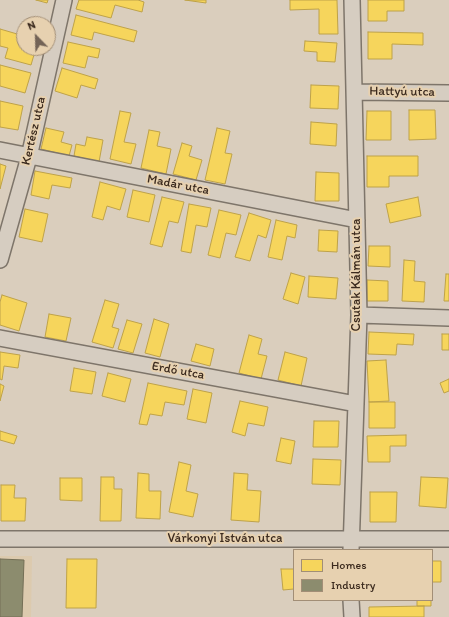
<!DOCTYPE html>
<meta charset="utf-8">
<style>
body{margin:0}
#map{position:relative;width:449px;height:617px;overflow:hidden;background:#dacebd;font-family:Itim,sans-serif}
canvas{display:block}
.legend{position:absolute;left:293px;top:549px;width:140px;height:52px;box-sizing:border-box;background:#e7d1b0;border:1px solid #a28e76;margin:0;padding:5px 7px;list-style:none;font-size:12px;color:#3b2a1e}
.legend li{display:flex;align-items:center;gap:8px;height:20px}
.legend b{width:20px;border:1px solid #a28e76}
.north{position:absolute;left:16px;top:16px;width:40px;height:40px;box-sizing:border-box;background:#e7d1b0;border:1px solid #a28e76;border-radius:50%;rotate:337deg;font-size:11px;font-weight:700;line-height:16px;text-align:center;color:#3b2a1e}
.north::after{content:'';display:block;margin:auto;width:14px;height:18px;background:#736356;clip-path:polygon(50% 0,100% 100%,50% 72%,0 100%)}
</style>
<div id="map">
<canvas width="449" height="617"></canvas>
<ul class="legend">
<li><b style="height:11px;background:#f6d55c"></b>Homes</li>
<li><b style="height:11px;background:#8c8c6e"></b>Industry</li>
</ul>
<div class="north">N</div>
</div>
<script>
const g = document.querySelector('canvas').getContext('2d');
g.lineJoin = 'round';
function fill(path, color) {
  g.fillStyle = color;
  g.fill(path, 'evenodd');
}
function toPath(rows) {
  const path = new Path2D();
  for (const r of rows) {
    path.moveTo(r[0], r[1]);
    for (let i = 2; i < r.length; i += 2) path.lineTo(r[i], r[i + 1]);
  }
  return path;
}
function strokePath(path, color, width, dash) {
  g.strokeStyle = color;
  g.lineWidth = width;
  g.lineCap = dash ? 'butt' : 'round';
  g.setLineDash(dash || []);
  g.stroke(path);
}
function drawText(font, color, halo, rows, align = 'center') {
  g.font = font + ' Itim,sans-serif';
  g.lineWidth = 4;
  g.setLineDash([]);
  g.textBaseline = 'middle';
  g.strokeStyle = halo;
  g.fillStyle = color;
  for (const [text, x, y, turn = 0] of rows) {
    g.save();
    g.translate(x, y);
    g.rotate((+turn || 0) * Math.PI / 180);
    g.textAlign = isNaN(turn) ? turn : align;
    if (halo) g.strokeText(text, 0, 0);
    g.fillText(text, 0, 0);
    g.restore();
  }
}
const built = toPath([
 [0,556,32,556,31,617,0,617]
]);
const homes = toPath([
 [36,0,48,0,47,3,36,0],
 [79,0,138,0,144,2,142,12,115,5,111,18,76,9,79,0],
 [185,0,206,0,206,3,185,0],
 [290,0,337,0,338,34,319,34,319,9,290,10,290,0],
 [368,0,404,0,404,11,387,11,387,21,368,21,368,0],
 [76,15,137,31,134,42,94,32,92,40,71,35,76,15],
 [0,29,24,36,24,48,36,48,31,65,5,58,8,48,0,46,0,29],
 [368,32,423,33,423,45,392,44,392,59,368,59,368,32],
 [305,41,337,43,335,62,317,61,317,52,304,51,305,41],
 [68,42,100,49,98,58,88,56,85,68,63,63,68,42],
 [0,65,31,73,25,93,0,86,0,65],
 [62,68,98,79,95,89,81,85,77,98,55,91,62,68],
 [311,85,339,86,338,109,310,108,311,85],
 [0,101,23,106,18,130,0,127,0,101],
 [409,110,435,110,436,139,409,140,409,110],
 [120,111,131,113,124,142,136,144,131,164,110,159,120,111],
 [367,111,391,111,391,140,366,140,367,111],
 [311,122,337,124,336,146,310,144,311,122],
 [46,128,64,132,61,142,72,145,69,156,41,149,46,128],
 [217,128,230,131,225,153,232,154,225,184,205,180,217,128],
 [149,130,160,132,157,146,171,149,166,174,141,168,149,130],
 [87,137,103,140,99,162,74,156,76,144,85,146,87,137],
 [182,143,192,146,189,156,202,160,196,180,173,174,182,143],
 [367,156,418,156,418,176,389,176,389,187,367,187,367,156],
 [0,164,6,166,0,189,0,164],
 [35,171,72,178,70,188,52,185,49,199,31,195,35,171],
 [316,172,339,173,339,201,315,201,316,172],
 [100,182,126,189,120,210,107,206,103,220,92,217,100,182],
 [133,190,155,195,149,222,127,217,133,190],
 [162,197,184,202,178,223,169,221,162,247,150,244,162,197],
 [418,197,421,216,390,223,386,204,418,197],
 [189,204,211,208,207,227,196,225,191,253,181,251,189,204],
 [25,209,48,214,42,242,19,237,25,209],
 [219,210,241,215,236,235,226,233,220,258,208,255,219,210],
 [249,213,271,220,266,238,258,235,250,261,235,257,249,213],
 [276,220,297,225,295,238,287,236,282,260,268,257,276,220],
 [319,230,338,231,337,252,318,251,319,230],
 [369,246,390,246,390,267,368,266,369,246],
 [404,260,415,261,414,281,425,282,424,302,402,301,404,260],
 [291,273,305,277,298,304,283,299,291,273],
 [446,274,449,274,449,301,444,301,446,274],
 [309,276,338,278,336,299,308,297,309,276],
 [367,280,388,281,388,301,367,301,367,280],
 [2,295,27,303,19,331,0,325,0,302,2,295],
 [105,300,119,304,112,327,119,329,113,348,92,342,105,300],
 [49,314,71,318,66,341,45,337,49,314],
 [154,319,169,324,160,357,145,353,154,319],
 [127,320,142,324,133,353,118,349,127,320],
 [369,332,414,334,413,345,397,344,396,355,368,354,369,332],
 [442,334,449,334,449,350,442,350,442,334],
 [249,335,262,339,258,354,267,356,261,379,239,373,249,335],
 [196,344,214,349,210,366,191,361,196,344],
 [0,352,20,355,18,368,4,366,2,380,0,379,0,352],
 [285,352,307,358,301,386,278,380,285,352],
 [386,360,389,401,369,402,367,361,386,360],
 [74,368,96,372,92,394,70,391,74,368],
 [108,373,131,379,125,402,102,396,108,373],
 [449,379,449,391,444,393,440,383,449,379],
 [148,383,187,391,184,405,165,402,162,416,150,414,147,425,139,424,148,383],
 [0,384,4,386,0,401,0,384],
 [193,389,212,393,206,423,187,419,193,389],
 [240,401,268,407,264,426,248,423,245,436,232,432,240,401],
 [369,402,395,402,395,428,369,428,369,402],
 [314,421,339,421,338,447,313,447,314,421],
 [0,431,17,436,14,444,0,440,0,431],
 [406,435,406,446,390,446,390,462,368,462,367,436,406,435],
 [281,438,295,441,291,464,276,461,281,438],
 [313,459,341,460,340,485,312,484,313,459],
 [179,462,191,465,186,491,198,494,193,517,169,512,179,462],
 [138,473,149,474,149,491,161,491,160,519,136,518,138,473],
 [234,473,248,474,247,490,261,491,259,522,231,520,234,473],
 [101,477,114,477,114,489,122,489,121,521,100,521,101,477],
 [421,477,448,478,446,508,419,506,421,477],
 [60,478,82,478,82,501,60,500,60,478],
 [1,485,15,485,14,498,26,498,25,521,1,521,1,485],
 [370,492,397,492,396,522,370,522,370,492],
 [67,559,97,559,96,608,66,608,67,559],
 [432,561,441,561,441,582,432,582,432,561],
 [281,569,294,569,294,589,283,590,281,569],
 [417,600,431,600,431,606,417,606,417,600],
 [424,606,424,617,369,617,369,607,424,606]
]);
const industry = toPath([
 [0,559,24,560,22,617,0,617,0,559]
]);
const street = toPath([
 [355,92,449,93],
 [0,150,357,220],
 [0,260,29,157,64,0],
 [359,315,449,318],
 [0,338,356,404],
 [0,539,449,539],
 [351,550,359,315,352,0],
 [351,600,352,617]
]);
const streetNames = [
 ["Hattyú utca",402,92,1],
 ["Kertész utca",34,131,-77],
 ["Madár utca",178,185,11],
 ["Csutak Kálmán utca",357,275,-90],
 ["Erdő utca",178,371,10],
 ["Várkonyi István utca",225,539]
];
fill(built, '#dccaae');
fill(homes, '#f6d55c');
strokePath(homes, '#bea249', 1);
fill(industry, '#8c8c6e');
strokePath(industry, '#746f56', 1);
strokePath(street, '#7e756a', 18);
strokePath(street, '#d6cdc1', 15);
drawText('13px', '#3b2a1e', '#e7d1b0', streetNames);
</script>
